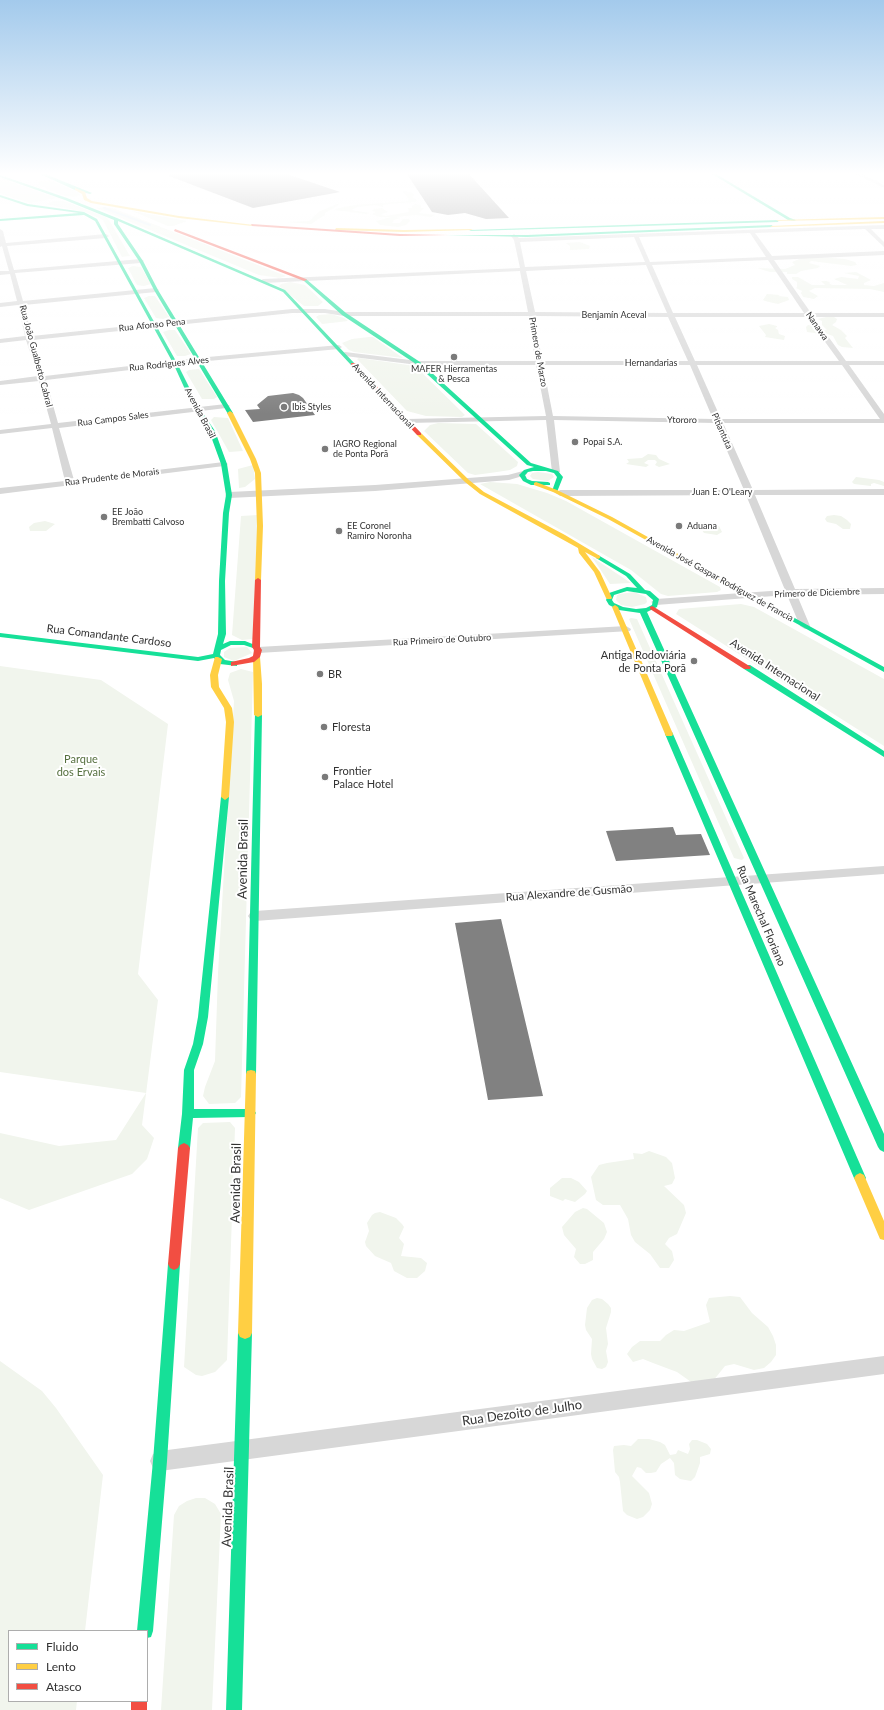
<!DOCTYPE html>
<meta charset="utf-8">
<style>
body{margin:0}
#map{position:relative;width:884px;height:1710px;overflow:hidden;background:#fff;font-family:Lato,sans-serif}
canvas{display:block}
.legend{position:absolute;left:8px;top:1630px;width:140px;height:72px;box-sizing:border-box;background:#fff;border:1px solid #adadad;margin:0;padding:5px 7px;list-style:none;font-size:12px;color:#333}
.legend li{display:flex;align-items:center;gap:8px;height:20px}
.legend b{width:20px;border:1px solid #adadad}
</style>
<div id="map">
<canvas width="884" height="1710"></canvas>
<ul class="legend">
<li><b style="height:5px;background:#16e098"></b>Fluido</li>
<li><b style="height:5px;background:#ffcf43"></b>Lento</li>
<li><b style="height:5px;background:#f24e42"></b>Atasco</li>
</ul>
</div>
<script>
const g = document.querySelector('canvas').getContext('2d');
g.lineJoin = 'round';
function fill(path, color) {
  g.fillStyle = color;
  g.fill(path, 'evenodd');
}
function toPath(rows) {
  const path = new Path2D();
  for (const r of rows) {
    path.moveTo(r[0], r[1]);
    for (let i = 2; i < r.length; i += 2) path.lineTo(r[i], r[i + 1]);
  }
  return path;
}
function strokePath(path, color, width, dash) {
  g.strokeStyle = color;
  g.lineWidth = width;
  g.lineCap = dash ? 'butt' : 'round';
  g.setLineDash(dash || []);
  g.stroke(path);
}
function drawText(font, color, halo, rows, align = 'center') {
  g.font = font + ' Lato,sans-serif';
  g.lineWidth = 4;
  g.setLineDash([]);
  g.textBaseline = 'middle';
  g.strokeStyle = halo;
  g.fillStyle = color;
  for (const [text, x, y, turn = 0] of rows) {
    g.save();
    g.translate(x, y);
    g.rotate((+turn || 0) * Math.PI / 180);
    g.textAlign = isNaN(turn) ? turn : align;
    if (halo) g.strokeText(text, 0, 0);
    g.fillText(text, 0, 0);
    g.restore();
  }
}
const green = toPath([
 [0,178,57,198,30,203,14,198,0,193],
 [50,180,75,191,81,195,73,197,65,196,47,189,39,185,39,181,41,181],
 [404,191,413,193,414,195,412,197,417,200,416,202,388,204,383,205,383,207,375,205,357,207,351,210,370,213,366,214,334,210,339,208,355,205,408,201,409,199,403,192],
 [53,201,64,201,106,217,109,220,130,256,122,257,103,220,99,218,85,212,46,204],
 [340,203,337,206,325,213,325,215,311,224,287,222,309,221,320,211],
 [415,204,421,205,421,208,424,208,419,213,435,215,431,217,416,215,396,217,401,218,394,220,392,223,400,223,403,219,409,219,410,221,406,225,398,227,380,225,376,221,391,217,379,217,372,214,376,212,372,211,374,209,382,208,388,212,382,214,381,215,386,216,408,212,409,211,408,208,412,208,412,206],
 [105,207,115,209,286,276,280,278,259,275,97,208],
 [132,211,187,221,173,226,168,226],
 [580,242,590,246,589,249,572,250,570,250,570,246,566,243],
 [818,257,845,259,855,262,857,265,851,266,811,261,809,263,820,266,818,268,801,271,796,274,787,274,787,272,770,272,757,268,785,269,795,265,792,262,802,258],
 [133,266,141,267,151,284,144,286,137,285,128,268],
 [856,272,871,280,864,283,864,285,874,286,884,283,884,292,870,289,815,288,809,291,818,296,814,299,809,298,803,297,801,293,802,291,796,288,797,287,797,282,792,279,792,277,798,277,812,285,825,285,821,281,826,281,830,282,829,283,832,285,847,285,834,279,841,277,858,279,859,276,844,273],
 [290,282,305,285,323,302,318,306,304,306,279,286,281,284],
 [767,294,780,295,778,296,788,297,789,300,778,304,765,301,763,300],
 [149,296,155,296,169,317,163,319,156,318,144,298],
 [331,314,344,318,348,321,322,324,316,317,319,315],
 [826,317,834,317,837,319,836,322,832,325,841,330,847,336,845,338,853,348,842,347,838,345,833,336,825,333,821,334,807,332,806,327,808,325,815,326,822,330,827,330,822,325,822,321,818,319],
 [769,324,777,326,777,327,775,328,778,330,779,334,785,336,784,340,765,337,766,335,759,326],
 [169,330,175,330,191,354,185,356,177,356,163,332],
 [369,337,373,337,403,358,354,352,349,350,342,343,352,339],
 [359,358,415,366,465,415,462,417,426,416,407,411,357,359],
 [199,369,217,397,214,399,202,399,186,372,189,370],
 [214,417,228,418,243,451,229,452,211,420],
 [438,423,476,424,518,462,517,466,510,470,497,472,475,475,468,473,424,431,430,425],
 [648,454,656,455,659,459,670,464,659,467,655,465,657,462,655,460,648,460,644,463,649,465,646,467,626,464,629,462,627,459,642,458],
 [253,465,255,479,245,487,239,488,238,469],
 [538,472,552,474,554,477,548,481,533,479,530,476,532,473],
 [856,477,879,480,884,482,884,486,874,483,871,484,871,486,854,484,852,482],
 [490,482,517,484,547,493,566,501,720,587,721,590,717,592,668,596,661,594,631,570,480,484],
 [258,515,253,639,242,640,232,635,241,516],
 [834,515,841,516,847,520,851,524,850,529,843,529,836,524,827,522,825,519,827,516],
 [45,521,55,524,46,531,30,531,29,527,34,523],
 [696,522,705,522,719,526,722,532,717,535,704,533],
 [592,557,631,583,610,584],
 [634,592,646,597,647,602,645,604,632,607,621,605,616,600,617,595,620,594],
 [741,604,754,607,884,679,884,746,676,614,679,609],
 [631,618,637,619,744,858,742,860,734,858,629,619],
 [247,647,252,653,234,661,224,657,224,652,230,648],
 [0,666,101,680,168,724,138,974,158,1000,142,1125,154,1138,147,1159,132,1174,29,1210,0,1198,0,1133,59,1146,116,1140,146,1093,0,1072],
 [241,669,253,672,241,1097,235,1103,209,1104,203,1096,205,1087,215,1061,218,973,234,701,228,680,230,673],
 [230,1122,235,1128,227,1360,215,1372,202,1376,196,1375,184,1367,198,1128,203,1123],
 [649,1151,666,1157,672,1163,675,1178,672,1184,664,1186,684,1205,686,1213,677,1234,669,1238,665,1244,672,1251,674,1260,669,1268,660,1268,650,1254,635,1242,631,1235,628,1219,620,1205,603,1205,596,1200,591,1177,599,1165,607,1163,634,1159,633,1153,642,1154],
 [562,1178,571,1178,579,1182,587,1191,585,1194,575,1202,565,1199,563,1201,550,1196,550,1188],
 [583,1208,587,1209,604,1223,607,1232,604,1239,593,1252,593,1260,585,1264,580,1264,574,1257,576,1249,564,1235,562,1227,575,1212],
 [380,1212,396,1218,402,1224,404,1227,399,1238,404,1244,401,1256,421,1258,427,1263,425,1271,417,1278,407,1278,394,1271,391,1263,375,1256,366,1246,365,1242,369,1231,367,1223,372,1215,375,1213],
 [730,1296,740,1297,752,1313,768,1327,773,1336,776,1345,776,1355,771,1362,764,1368,754,1370,734,1364,725,1366,713,1381,694,1384,677,1372,653,1363,643,1359,633,1362,627,1354,632,1347,640,1341,660,1341,666,1335,674,1330,684,1331,710,1322,706,1305,709,1298],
 [597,1298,602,1299,608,1304,611,1308,611,1312,606,1328,608,1344,606,1351,608,1362,606,1367,602,1369,597,1368,592,1359,591,1354,592,1339,586,1330,585,1325,587,1308,592,1300],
 [0,1361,42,1391,56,1408,103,1475,85,1631,9,1631,9,1701,77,1701,76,1710,0,1710],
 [638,1439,649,1439,660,1442,665,1445,670,1455,676,1454,678,1450,688,1454,690,1449,689,1444,692,1440,697,1440,707,1444,711,1449,710,1454,700,1457,700,1463,695,1477,691,1481,680,1479,675,1475,674,1463,670,1458,661,1464,656,1472,651,1473,646,1473,641,1468,637,1467,632,1476,649,1493,652,1504,650,1510,643,1517,637,1519,627,1515,623,1511,620,1482,619,1477,615,1472,613,1450,614,1446,624,1445,631,1446],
 [196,1498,205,1498,215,1504,221,1514,212,1710,161,1710,174,1515,179,1506,187,1501]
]);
const stream = toPath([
 [104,208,150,225]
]);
const building = toPath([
 [169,174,287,174,340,192,253,208,169,176],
 [407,174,469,174,509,218,486,219,465,213,448,215,432,212],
 [293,393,299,395,303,398,315,415,253,422,245,410,260,409,257,405,268,396],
 [673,827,676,835,701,834,710,855,616,861,606,831],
 [501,919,543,1096,488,1100,455,923]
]);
const street = toPath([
 [856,174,862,174,884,185,884,188,856,174],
 [884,225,884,229,871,229,884,242,884,247,865,229,755,233,772,256,884,251,884,255,774,260,811,313,884,313,884,317,814,317,846,361,884,361,884,365,849,365,884,414,884,423,723,423,753,490,884,489,884,495,755,495,795,589,884,588,884,594,797,595,810,626,809,628,805,629,800,626,787,595,656,605,651,602,656,599,785,590,746,495,560,496,556,493,560,490,744,490,715,423,554,420,560,472,556,474,552,472,546,420,407,423,403,421,407,419,546,416,536,365,418,365,345,356,342,354,345,352,418,361,535,361,529,316,344,316,325,313,292,313,33,340,45,376,197,358,339,345,342,347,339,349,197,362,46,380,58,423,226,404,230,406,226,408,59,428,74,480,224,462,228,464,224,466,0,494,0,488,65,481,52,428,0,434,0,430,51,424,39,381,0,385,0,381,38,376,26,340,0,343,0,339,25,336,18,305,0,307,0,303,17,301,10,274,0,275,0,271,9,271,2,246,0,247,0,229,3,231,6,243,106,234,109,236,106,238,7,246,14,270,141,259,144,261,141,263,15,273,23,301,156,288,159,290,156,292,24,305,32,336,292,309,325,309,344,312,528,312,520,271,263,283,260,281,263,279,520,268,514,240,511,236,514,234,519,238,884,225],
 [750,233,766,257,650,262,639,237,750,233],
 [634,237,645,262,525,267,520,242,634,237],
 [768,260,804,313,673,313,652,265,768,260],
 [646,265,667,313,535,312,526,271,646,265],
 [535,316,668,317,688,361,542,361,535,316],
 [675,317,807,317,839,361,695,361,675,317],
 [543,365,690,365,713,419,553,416,543,365],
 [697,365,842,365,880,419,721,419,697,365],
 [523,471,527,473,526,475,509,480,375,491,229,498,225,495,229,492,375,485,508,475,523,471],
 [626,626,631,629,630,631,258,653,253,650,258,647,626,626],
 [884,866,884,874,255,921,250,919,248,916,250,913,255,911,884,866],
 [884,1356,884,1374,160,1471,153,1468,150,1461,153,1454,160,1451,884,1356]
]);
const fast = toPath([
 [40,174,45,174,92,193,90,194,75,190,40,174],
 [712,174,716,174,790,218,796,220,794,221,788,220,712,174],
 [0,175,67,198,117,218,285,290,355,364,351,365,283,292,118,221,118,224,143,261,158,290,233,413,228,414,154,290,139,261,114,224,114,220,65,200,0,177,0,175],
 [0,195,28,204,84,212,97,219,177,363,200,409,215,431,227,464,232,495,229,513,225,581,226,634,223,644,230,641,245,641,260,647,256,649,244,645,231,645,221,650,220,655,225,660,237,662,237,666,220,664,214,658,198,661,0,637,0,633,198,657,213,654,218,634,219,581,223,513,226,495,221,464,209,431,194,409,173,363,95,221,84,215,0,221,0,219,79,213,27,206,0,197,0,195],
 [779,220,778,222,471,231,469,230,779,220],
 [772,225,773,227,527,237,445,235,527,235,772,225],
 [304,279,306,279,346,313,420,362,531,463,558,471,563,477,557,492,552,491,557,477,554,473,546,471,533,471,528,472,525,475,527,479,532,481,548,482,550,483,550,485,531,485,523,481,519,475,524,470,534,467,527,465,416,364,342,315,304,281,304,279],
 [598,555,630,574,645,590,650,591,659,599,657,607,647,612,884,1134,884,1152,880,1150,878,1147,640,613,619,610,609,605,606,600,609,593,627,587,637,588,626,576,596,558,596,556,598,555],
 [627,591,646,594,653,600,652,605,646,608,636,609,623,607,614,603,612,600,614,595,627,591],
 [729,582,884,667,884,672,727,585,726,584,729,582],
 [744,665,750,665,884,751,884,757,744,669,744,665],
 [255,713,261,713,262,715,256,1074,255,1077,251,1078,247,1077,246,1074,255,713],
 [666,732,672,732,673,734,866,1178,864,1181,860,1183,856,1181,854,1178,665,734,666,732],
 [225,794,229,797,208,1017,203,1044,194,1070,194,1109,250,1109,254,1110,256,1113,254,1116,250,1117,193,1118,190,1148,188,1151,184,1153,180,1151,178,1148,182,1114,184,1070,193,1044,198,1017,221,797,225,794],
 [174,1258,178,1260,180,1264,167,1461,153,1631,151,1637,147,1638,147,1631,137,1631,153,1461,168,1264,170,1260,174,1258],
 [245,1327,250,1329,252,1333,242,1710,226,1710,238,1333,240,1329,245,1327]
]);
const slow = toPath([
 [75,188,85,192,87,198,92,201,179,216,254,225,252,226,179,218,91,203,84,200,82,194,75,190,75,188],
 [884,217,884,219,776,221,778,220,884,217],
 [884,221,884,223,772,227,770,226,884,221],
 [336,228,404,230,471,229,473,230,404,232,335,230,336,228],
 [230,411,233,413,256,459,261,473,263,526,261,580,258,582,255,580,257,526,255,473,250,459,227,413,230,411],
 [417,433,421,433,469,480,484,492,565,535,600,556,600,558,598,559,585,552,600,572,612,598,611,599,607,599,606,598,594,572,579,553,578,548,480,494,465,482,417,435,417,433],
 [536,482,557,490,612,517,732,584,731,585,727,585,608,519,553,492,534,485,534,483,536,482],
 [615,605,618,607,673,734,672,736,666,736,665,734,612,607,615,605],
 [253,655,259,655,260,657,262,684,262,715,258,717,254,715,253,655],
 [215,657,218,657,222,659,218,675,219,687,232,708,234,722,229,797,225,800,221,797,226,722,224,708,211,687,210,675,215,657],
 [251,1070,255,1071,256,1074,252,1333,250,1337,245,1339,240,1337,238,1333,246,1074,247,1071,251,1070],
 [860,1173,864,1175,884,1221,884,1240,880,1239,854,1178,856,1175,860,1173]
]);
const jam = toPath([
 [251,224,400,234,449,235,400,236,252,226,251,224],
 [175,229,306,279,307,280,304,281,174,231,175,229],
 [351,363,355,363,421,433,421,435,417,435,351,365,351,363],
 [258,578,261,580,260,647,262,650,260,657,254,662,231,666,231,662,249,658,253,656,254,650,252,647,255,580,258,578],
 [652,606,654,607,751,667,750,669,744,669,650,609,650,607,652,606],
 [184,1143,188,1145,190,1148,180,1264,178,1268,174,1270,170,1268,168,1264,178,1148,180,1145,184,1143],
 [131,1701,147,1701,147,1710,131,1710,131,1701]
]);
const markers = [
 [454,357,4,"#7a7a7a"],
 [284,407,4,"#7a7a7a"],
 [575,442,4,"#7a7a7a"],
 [325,449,4,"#7a7a7a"],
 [104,517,4,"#7a7a7a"],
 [679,526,4,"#7a7a7a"],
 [339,531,4,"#7a7a7a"],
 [694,661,4,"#7a7a7a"],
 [320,674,4,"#7a7a7a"],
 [324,727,4,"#7a7a7a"],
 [325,777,4,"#7a7a7a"]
];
const farStreetnames = [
 ["Benjamín Aceval",614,315],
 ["Rua Afonso Pena",152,325,-6],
 ["Nanawa",817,326,55],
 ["Primero de Marzo",538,352,80],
 ["Rua João Gualberto Cabral",36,356,75],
 ["Hernandarias",651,363],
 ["Rua Rodrigues Alves",169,364,-6],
 ["Avenida Internacional",383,396,47],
 ["Avenida Brasil",200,413,62],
 ["Rua Campos Sales",113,419,-7],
 ["Ytororo",682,420,1],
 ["Pitiantuta",722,431,66],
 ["Rua Prudente de Morais",112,477,-7],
 ["Juan E. O'Leary",722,492],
 ["Avenida José Gaspar Rodríguez de Francia",720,579,29],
 ["Primero de Diciembre",817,593,-2],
 ["Rua Primeiro de Outubro",442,640,-3]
];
const farPoinames = [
 ["MAFER Hierramentas",454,369,"center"],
 ["& Pesca",454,379,"center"],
 ["Ibis Styles",292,407],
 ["Popai S.A.",583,442],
 ["IAGRO Regional",333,444],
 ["de Ponta Porã",333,454],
 ["EE João",112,512],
 ["Brembatti Calvoso",112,522],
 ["EE Coronel",347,526],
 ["Ramiro Noronha",347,536],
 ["Aduana",687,526]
];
const streetNames = [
 ["Rua Comandante Cardoso",109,636,7],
 ["Avenida Internacional",775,670,33],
 ["Rua Alexandre de Gusmão",569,893,-4],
 ["Rua Marechal Floriano",761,916,67]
];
const poiNames = [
 ["Antiga Rodoviária",686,655,"right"],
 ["de Ponta Porã",686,668,"right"],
 ["BR",328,674],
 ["Floresta",332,727],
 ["Frontier",333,771],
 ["Palace Hotel",333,784]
];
const parkNames = [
 ["Parque",81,759],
 ["dos Ervais",81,772]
];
const nearStreetnames = [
 ["Avenida Brasil",243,859,-89],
 ["Avenida Brasil",236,1183,-89],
 ["Rua Dezoito de Julho",522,1413,-8],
 ["Avenida Brasil",228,1507,-88]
];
fill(green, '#f1f5ed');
strokePath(stream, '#ddebf3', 2);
fill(building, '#818181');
fill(street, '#d7d7d7');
fill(fast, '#16e098');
fill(slow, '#ffcf43');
fill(jam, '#f24e42');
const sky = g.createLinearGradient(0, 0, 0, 414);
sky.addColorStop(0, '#a3caec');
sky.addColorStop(0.42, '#fff');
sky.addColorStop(1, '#ffffff00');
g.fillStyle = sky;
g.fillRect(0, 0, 884, 414);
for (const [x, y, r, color] of markers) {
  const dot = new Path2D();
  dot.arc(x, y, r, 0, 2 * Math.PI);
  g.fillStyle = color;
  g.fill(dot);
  strokePath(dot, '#fff', 1.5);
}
drawText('9px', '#333', '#fff', farStreetnames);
drawText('9px', '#333', '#fff', farPoinames, 'left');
drawText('11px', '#333', '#fff', streetNames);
drawText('11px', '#333', '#fff', poiNames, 'left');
drawText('11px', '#56703f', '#fff', parkNames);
drawText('13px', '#333', '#fff', nearStreetnames);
</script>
